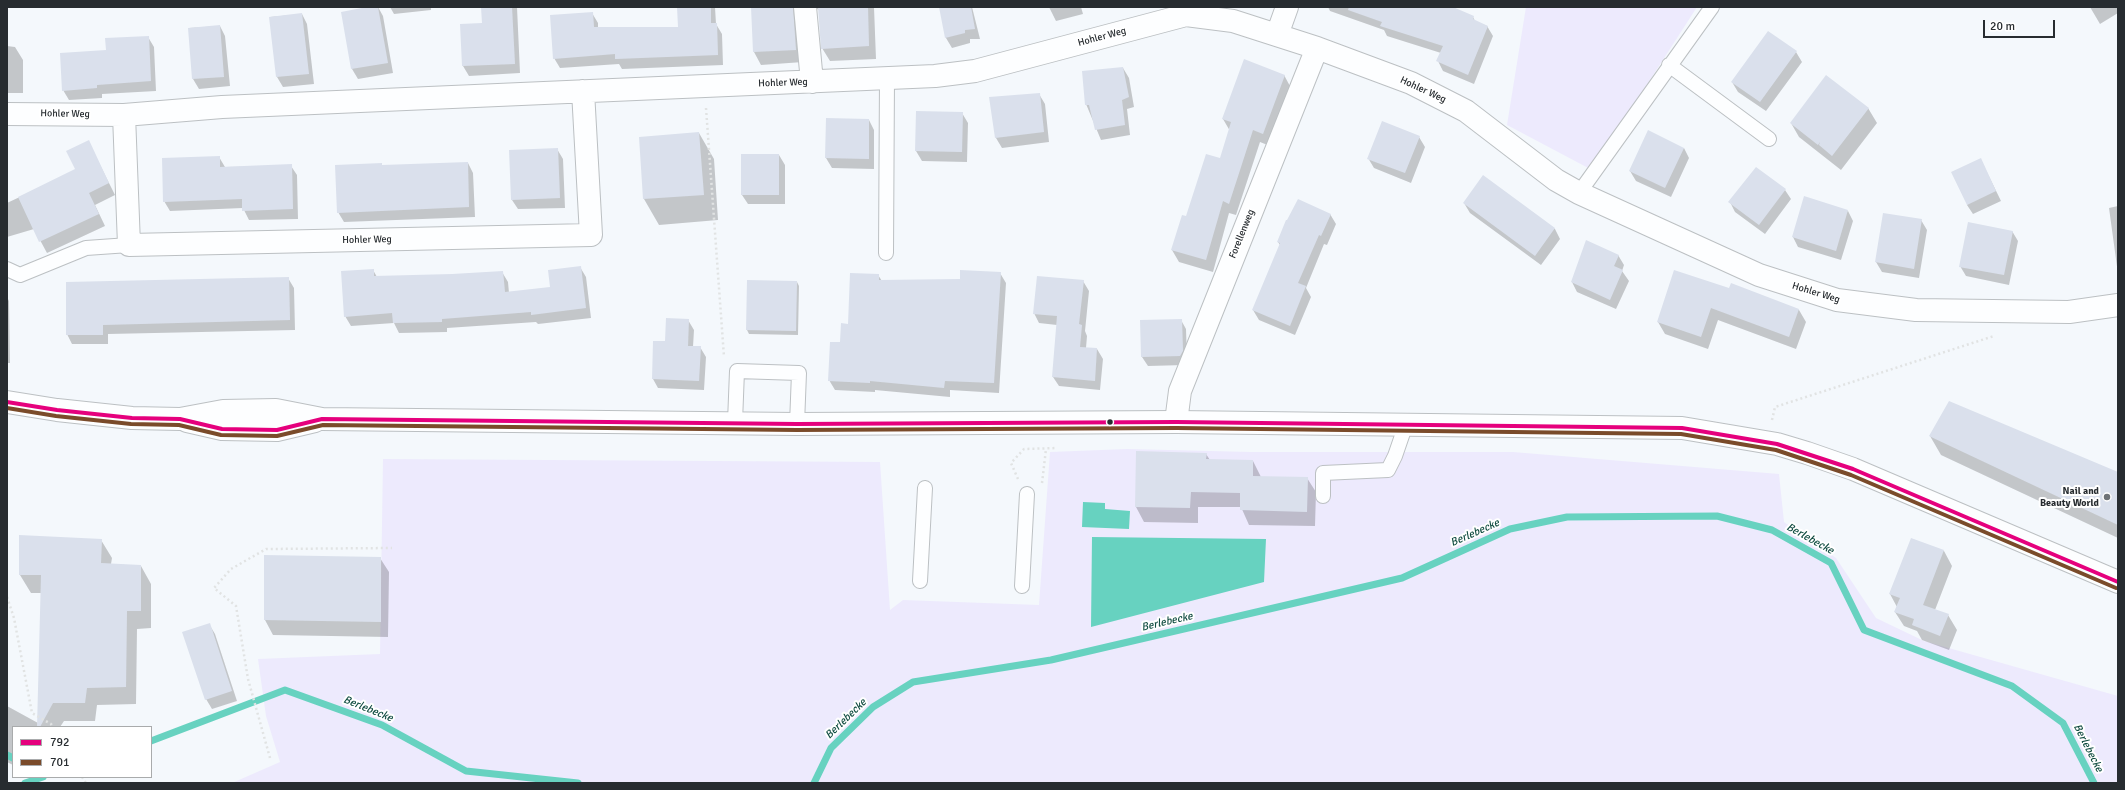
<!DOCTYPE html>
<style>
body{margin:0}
#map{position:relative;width:2125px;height:790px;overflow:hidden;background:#f4f8fc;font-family:Signika,sans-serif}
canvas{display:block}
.frame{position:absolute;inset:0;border:8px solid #272c30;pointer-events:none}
.legend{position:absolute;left:12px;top:726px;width:140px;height:52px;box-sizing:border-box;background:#fff;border:1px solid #a9abac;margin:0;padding:5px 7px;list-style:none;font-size:12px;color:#272c30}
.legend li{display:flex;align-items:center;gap:8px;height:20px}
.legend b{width:20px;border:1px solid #a9abac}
.scale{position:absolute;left:1983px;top:20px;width:72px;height:18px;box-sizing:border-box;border:2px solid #272c30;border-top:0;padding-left:5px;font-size:12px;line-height:14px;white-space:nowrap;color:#272c30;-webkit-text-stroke:3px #fff;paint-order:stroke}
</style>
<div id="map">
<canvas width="2125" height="790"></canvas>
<div class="frame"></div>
<ul class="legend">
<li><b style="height:5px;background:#e5007d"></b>792</li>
<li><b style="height:5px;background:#7a4b2a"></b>701</li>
</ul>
<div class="scale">20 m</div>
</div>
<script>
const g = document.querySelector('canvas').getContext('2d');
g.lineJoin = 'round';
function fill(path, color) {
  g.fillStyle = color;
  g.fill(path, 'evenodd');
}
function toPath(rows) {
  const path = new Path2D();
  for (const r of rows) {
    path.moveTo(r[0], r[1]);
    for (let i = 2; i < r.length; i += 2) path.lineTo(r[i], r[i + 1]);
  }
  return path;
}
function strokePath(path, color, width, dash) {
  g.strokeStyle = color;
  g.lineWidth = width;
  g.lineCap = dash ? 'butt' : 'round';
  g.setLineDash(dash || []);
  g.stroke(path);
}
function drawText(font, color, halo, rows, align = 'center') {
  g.font = font + ' Signika,sans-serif';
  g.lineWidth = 4;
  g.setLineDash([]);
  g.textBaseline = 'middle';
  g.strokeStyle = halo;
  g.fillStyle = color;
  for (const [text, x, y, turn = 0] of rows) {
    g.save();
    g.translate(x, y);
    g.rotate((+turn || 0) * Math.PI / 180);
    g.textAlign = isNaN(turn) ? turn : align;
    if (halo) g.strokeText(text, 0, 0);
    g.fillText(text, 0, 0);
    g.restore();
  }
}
const green = toPath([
 [1526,7,1697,7,1592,170,1507,125],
 [1127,449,1251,452,1513,452,1779,474,1784,522,1836,558,1876,618,1924,641,2118,696,2118,783,232,783,280,762,266,716,258,659,380,654,383,459,880,462,890,610,903,600,1039,605,1050,452]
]);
const water = toPath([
 [1083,502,1105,503,1105,509,1130,511,1129,529,1082,527],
 [1092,537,1266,539,1264,582,1091,627]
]);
const shadow = toPath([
 [373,7,378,7,383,16,393,73,358,79,352,69],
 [390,7,431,7,431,10,394,14],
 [482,7,517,7,520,73,469,76,463,66,483,24],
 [678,7,715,7,716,24,722,34,723,65,622,69,619,64,560,68,554,58,592,13,598,23,598,28,679,28],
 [752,7,811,7,803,62,761,65,754,52],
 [813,7,874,7,876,59,830,61,822,48,819,10],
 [940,7,972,7,980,39,970,39,970,43,952,48,946,38],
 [1049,7,1081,7,1083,14,1056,21],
 [1328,7,1442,7,1473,17,1475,21,1487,26,1493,36,1474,84,1443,71,1438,61,1441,53,1387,36,1384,30,1330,11],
 [2090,7,2118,7,2118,13,2100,24],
 [302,14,307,24,314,84,283,87,277,77,270,17],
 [220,26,225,36,230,86,199,89,193,79,189,28],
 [148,37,154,47,156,91,102,94,102,98,69,100,63,90,107,51],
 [7,46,15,47,23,60,23,93,7,93],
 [1796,52,1802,62,1766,111,1738,92,1732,82],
 [1123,68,1129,78,1134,107,1127,109,1130,135,1101,140,1086,104],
 [1284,75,1291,88,1270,146,1260,142,1236,215,1229,213,1213,272,1179,262,1172,250,1187,217,1220,160,1230,131,1223,119],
 [1039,94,1045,104,1049,142,1002,148,996,138,990,98],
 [1868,108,1877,123,1841,170,1799,137,1791,123],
 [917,112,962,113,968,123,967,162,922,161,916,151],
 [827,119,869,120,874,130,874,169,832,168,826,158],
 [699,133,714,159,718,220,659,225,644,199,640,138],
 [1419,137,1425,147,1411,183,1374,168,1368,158],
 [88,141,115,195,95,205,105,226,47,253,34,229,7,237,7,203,77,170],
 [1684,148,1689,158,1671,197,1636,181,1630,171],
 [557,149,563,159,565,208,518,209,512,200],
 [779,155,785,165,785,204,748,204,742,195],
 [219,157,225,167,291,166,297,175,298,219,249,220,243,208,170,211,164,201],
 [1981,160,2001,201,1973,214,1967,205],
 [468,163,473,173,475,217,344,222,338,212,383,166],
 [1483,176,1555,229,1560,239,1541,265,1470,213,1464,203],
 [1785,190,1791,199,1765,234,1735,212,1730,202],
 [2118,206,2118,274,2109,208],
 [1848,211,1853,221,1841,260,1798,247,1793,237],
 [1330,214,1336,224,1327,245,1324,244,1306,288,1311,297,1295,335,1259,320,1253,310,1280,245,1278,242],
 [1921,220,1927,230,1919,278,1882,272,1876,262],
 [2012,231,2018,241,2009,285,1966,276,1960,266],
 [1618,255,1624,265,1622,271,1629,281,1616,309,1577,292,1572,282],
 [580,267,586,277,591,318,538,324,536,322,447,328,447,332,399,333,394,323,351,326,345,316,373,270,377,277,452,275,502,272,508,282,509,293,551,288],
 [1000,273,1006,283,999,393,950,390,950,397,875,390,875,392,835,390,829,380,841,343,878,275,882,281,961,280],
 [288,278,294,288,295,330,108,334,108,344,72,344,67,334,67,283],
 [1083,281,1089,291,1085,331,1087,336,1086,348,1097,349,1103,359,1100,390,1059,386,1053,377,1057,325,1039,323,1034,313],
 [797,282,799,286,798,335,749,334,747,330],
 [1731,285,1799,310,1806,322,1796,349,1718,320,1708,349,1665,334,1658,322,1729,290],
 [7,297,9,301,10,363,7,363],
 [688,320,694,330,693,347,700,347,706,357,704,390,658,388,653,379,666,342],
 [1181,320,1186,329,1187,360,1185,365,1148,366,1142,357,1141,321],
 [1930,436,2118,473,2118,538,1941,455],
 [1137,452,1206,454,1210,460,1253,461,1261,477,1307,478,1316,492,1315,526,1249,525,1241,507,1198,507,1198,523,1144,522,1136,507],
 [20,536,101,540,112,558,111,564,141,566,151,584,151,628,137,629,136,704,97,705,95,721,64,721,60,727,13,727,13,765,7,762,7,706,38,723,42,593,31,593,20,575],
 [1912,539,1944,551,1952,566,1935,610,1948,615,1957,630,1949,650,1922,640,1917,631,1904,626,1895,612,1897,607,1890,594],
 [265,556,380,558,389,572,388,637,273,635,265,620],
 [209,624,215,634,237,701,212,709,206,699]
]);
const stream = toPath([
 [151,741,285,690,382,725,466,771,578,783],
 [7,755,13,758],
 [25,783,43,777],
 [814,783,831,748,873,707,913,682,1051,660,1402,578,1510,529,1567,517,1717,516,1772,530,1831,563,1864,630,2012,686,2063,723,2094,783]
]);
const building = toPath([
 [367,7,378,7,388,63,351,69,341,12],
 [481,7,512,7,515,64,462,66,460,24,482,23],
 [677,7,711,7,711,23,717,23,718,55,615,59,615,54,553,59,550,15,593,12,594,27,678,27],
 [751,7,793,7,796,50,753,52],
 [818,7,868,7,869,46,821,49],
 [939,7,971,7,975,29,965,30,965,33,945,38],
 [1349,7,1453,7,1474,16,1473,19,1488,26,1468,75,1436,61,1443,46,1380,26,1382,22,1348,10],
 [302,13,309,74,276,77,269,17],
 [220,25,224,77,192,79,188,28],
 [1768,31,1797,51,1760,102,1731,82],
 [149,36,151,81,97,85,97,88,62,91,60,53,106,50,105,38],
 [1244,59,1285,75,1263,134,1253,130,1229,204,1223,201,1206,260,1171,250,1182,215,1186,216,1206,154,1220,158,1231,122,1222,119],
 [1123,67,1129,97,1122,100,1125,125,1095,130,1089,105,1085,105,1082,71],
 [1826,75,1869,108,1832,156,1819,145,1820,142,1818,145,1790,123],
 [1040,93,1044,132,995,138,989,97],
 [916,111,963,112,962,152,915,151],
 [826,118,869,119,869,159,825,158],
 [1382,121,1420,136,1405,173,1367,159],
 [1648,130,1684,148,1665,188,1629,171],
 [699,132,704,195,643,199,639,137],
 [89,140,109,183,89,193,99,214,39,242,18,197,75,169,66,151],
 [558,148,560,198,511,200,509,150],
 [741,154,779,154,779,195,741,195],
 [220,156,220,167,292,164,293,209,242,211,242,199,163,202,162,158],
 [1981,158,1996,191,1967,205,1951,172],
 [468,162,469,207,337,213,335,165,382,163,382,165],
 [1756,167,1786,189,1759,225,1728,202],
 [1483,175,1555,228,1535,256,1463,203],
 [1804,196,1848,210,1836,251,1792,237],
 [1298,199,1331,214,1321,236,1319,235,1298,283,1306,286,1290,326,1252,310,1280,243,1277,242,1286,220,1287,220],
 [1883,213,1922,219,1914,269,1875,262],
 [1968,222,2013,231,2004,275,1959,267],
 [1586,240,1619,255,1614,266,1623,270,1610,300,1571,282],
 [581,266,586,308,531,315,531,312,442,319,442,322,393,323,392,313,344,317,341,271,374,269,374,276,452,274,503,271,505,292,550,287,548,270],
 [960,270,1001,272,994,383,945,381,944,388,870,381,870,383,828,381,830,342,840,342,841,323,848,324,850,273,879,274,879,280,960,279],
 [1674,270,1729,288,1731,283,1799,309,1789,337,1711,308,1701,337,1657,322],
 [1037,276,1084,280,1079,324,1082,325,1080,347,1097,348,1095,381,1052,377,1057,316,1033,314],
 [289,277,290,320,103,325,103,335,66,335,66,282],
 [747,280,797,281,796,331,746,330],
 [666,318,689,319,688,346,701,346,699,381,652,379,653,341,665,341],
 [1182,319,1183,351,1180,356,1141,357,1140,320],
 [1949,401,2118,472,2118,525,1929,436],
 [1136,451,1207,453,1206,459,1253,460,1253,476,1308,477,1307,512,1240,510,1240,493,1191,492,1190,508,1135,507],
 [19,535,102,539,101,563,141,565,141,611,127,611,126,687,87,688,85,703,53,703,40,727,37,727,41,575,19,575],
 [1911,538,1944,550,1923,605,1949,614,1940,636,1912,625,1914,619,1894,612,1900,598,1889,594],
 [264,555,381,557,381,622,264,620],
 [210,623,232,691,205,700,182,632]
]);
const path = toPath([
 [706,108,724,357],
 [1772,420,1775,407,1994,336],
 [1018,479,1011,463,1024,449,1057,448],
 [1042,483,1046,449],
 [7,597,14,618,32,713,51,724,53,727],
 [270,758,248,679,236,606,214,588,231,569,266,549,392,548],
 [82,777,86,783]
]);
const service = toPath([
 [1669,65,1769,139],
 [1579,193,1712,7],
 [886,253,887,78],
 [7,269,20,275,86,248,129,245],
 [735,422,737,371,799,373,797,424],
 [1323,496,1323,473,1388,470,1395,456,1406,424],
 [920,581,925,488],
 [1022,586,1027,494]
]);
const minor = toPath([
 [805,7,812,82],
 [1277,35,1287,7],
 [7,114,124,115,222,107,935,76,975,71,1186,15,1233,21,1317,48,1411,83,1466,111,1556,180,1579,193,1759,275,1837,300,1916,310,2069,312,2118,305],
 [124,115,129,245,591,235,583,91],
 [1176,422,1180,391,1317,48]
]);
const secondary = toPath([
 [7,402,57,410,132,418,180,419,223,411,276,410,322,419,797,424,1176,422,1682,428,1777,444,1807,453,1853,469,2118,582],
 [187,421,222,429,277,430,315,421]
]);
const bus1 = toPath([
 [7,402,57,410,132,418,180,419,222,429,277,430,322,419,797,424,1176,422,1682,428,1777,444,1853,469,2118,582]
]);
const bus2 = toPath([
 [7,408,56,416,131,424,179,425,221,435,277,436,323,425,797,430,1176,428,1681,434,1776,450,1851,475,2116,588]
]);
const markers = [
 [1110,422,3.5,"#272c30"],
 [2107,497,4,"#6f7377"]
];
const streetNames = [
 ["Hohler Weg",1102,37,-15],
 ["Hohler Weg",783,83,-2],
 ["Hohler Weg",1423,90,25],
 ["Hohler Weg",65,114,1],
 ["Forellenweg",1242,234,-68],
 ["Hohler Weg",367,240,-1],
 ["Hohler Weg",1816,293,17]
];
const poiNames = [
 ["Nail and",2099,491],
 ["Beauty World",2099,503]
];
const waterNames = [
 ["Berlebecke",1475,533,-24],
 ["Berlebecke",1810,539,29],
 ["Berlebecke",1167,622,-13],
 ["Berlebecke",368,709,22],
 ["Berlebecke",846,719,-44],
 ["Berlebecke",2088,748,63]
];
fill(green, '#edeafd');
fill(water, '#67d2c0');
fill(shadow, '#0003');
strokePath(stream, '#67d2c0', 7);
fill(building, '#dae0ec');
strokePath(service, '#bcc0c3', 16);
strokePath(minor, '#bcc0c3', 24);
strokePath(secondary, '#bcc0c3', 24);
strokePath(path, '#e1e3e3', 2.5, [2, 3]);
strokePath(service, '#fdfeff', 14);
strokePath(minor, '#fdfeff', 22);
strokePath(secondary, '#fdfeff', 22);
strokePath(bus1, '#e5007d', 4);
strokePath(bus2, '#7a4b2a', 4);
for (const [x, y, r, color] of markers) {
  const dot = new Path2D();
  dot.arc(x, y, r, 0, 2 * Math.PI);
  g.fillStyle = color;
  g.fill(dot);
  strokePath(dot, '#fff', 1.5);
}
drawText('10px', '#272c30', '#fff', streetNames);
drawText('bold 10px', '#272c30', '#fff', poiNames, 'right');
drawText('italic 11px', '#104c40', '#fff', waterNames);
</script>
